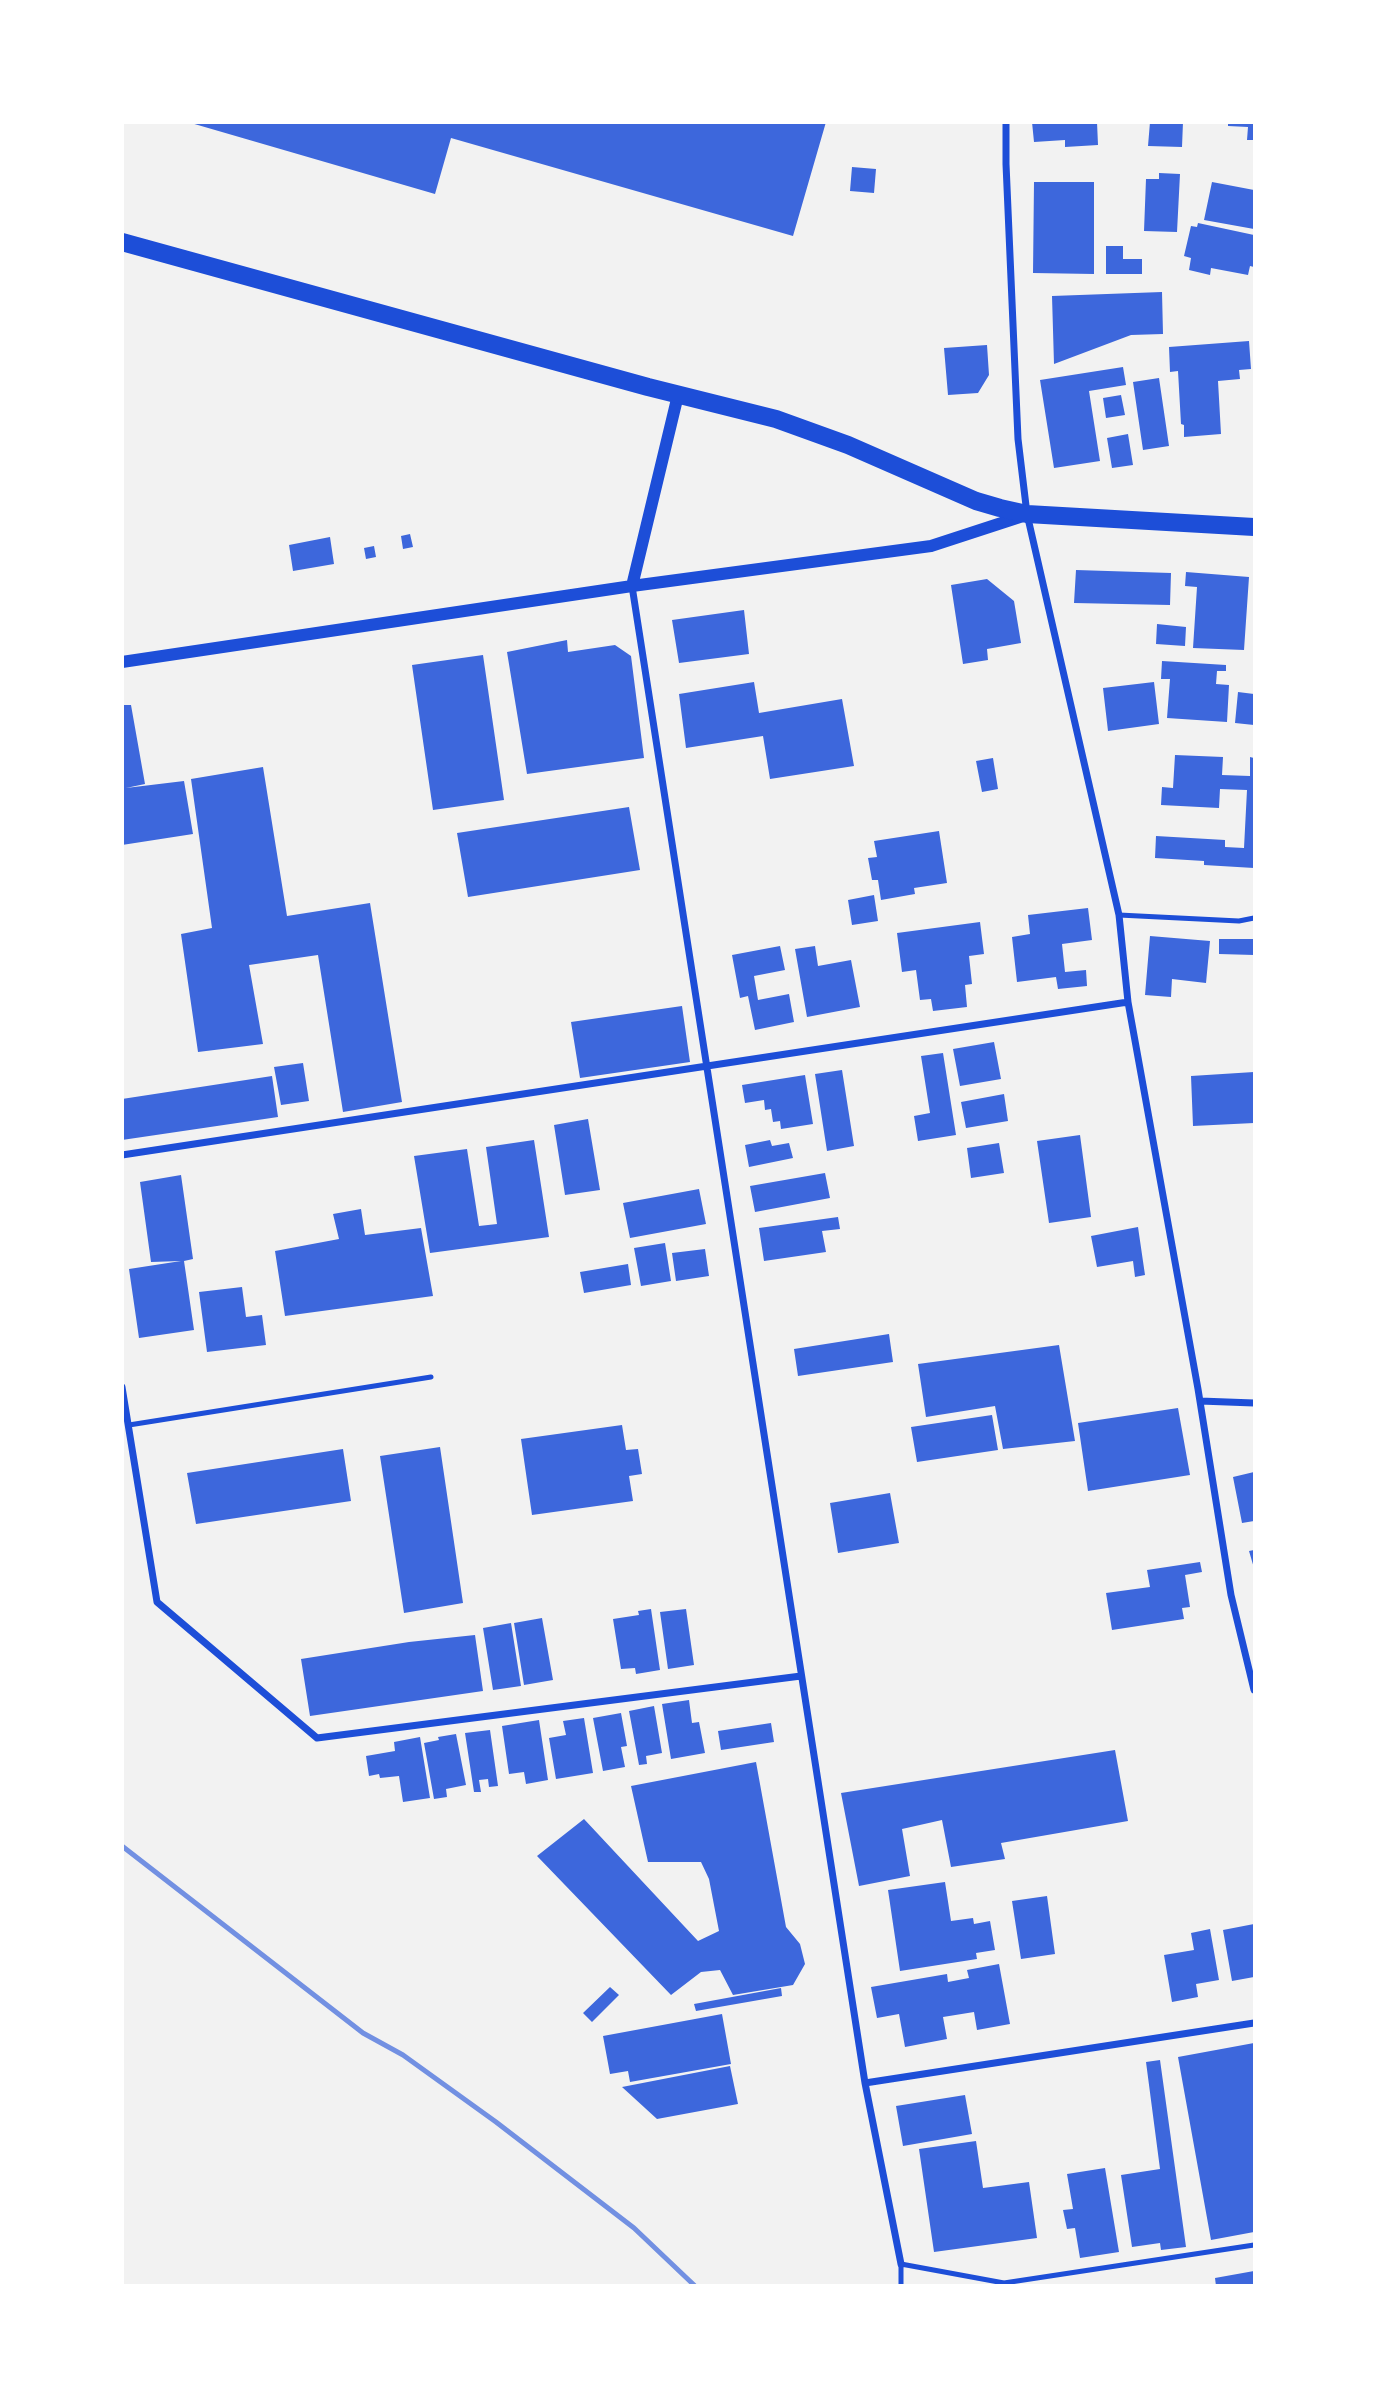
<!DOCTYPE html>
<style>
body{margin:0}
#map{position:relative;width:1377px;height:2408px;overflow:hidden;background:#f2f2f2;font-family:"Roboto Condensed",sans-serif}
canvas{display:block}
.frame{position:absolute;inset:0;border:124px solid #fff;pointer-events:none}
</style>
<div id="map">
<canvas width="1377" height="2408"></canvas>
<div class="frame"></div>
</div>
<script>
const g = document.querySelector('canvas').getContext('2d');
g.lineJoin = 'round';
function fill(path, color) {
  g.fillStyle = color;
  g.fill(path, 'evenodd');
}
function toPath(rows) {
  const path = new Path2D();
  for (const r of rows) {
    path.moveTo(r[0], r[1]);
    for (let i = 2; i < r.length; i += 2) path.lineTo(r[i], r[i + 1]);
  }
  return path;
}
function strokePath(path, color, width, dash) {
  g.strokeStyle = color;
  g.lineWidth = width;
  g.lineCap = dash ? 'butt' : 'round';
  g.setLineDash(dash || []);
  g.stroke(path);
}
const building = toPath([
 [826,122,793,236,451,138,435,194,191,123],
 [1032,122,1097,122,1098,145,1065,147,1065,140,1034,142],
 [1150,122,1183,122,1182,147,1148,146],
 [1228,122,1254,122,1254,140,1247,140,1248,127,1228,126],
 [852,167,876,169,874,193,850,191],
 [1159,173,1180,174,1177,232,1144,231,1146,179,1159,179],
 [1034,182,1094,182,1094,274,1033,273],
 [1212,182,1254,190,1254,229,1204,220],
 [1198,223,1254,235,1254,267,1250,266,1248,275,1211,268,1210,275,1189,270,1191,258,1184,256,1191,226,1197,227],
 [1106,246,1123,246,1123,259,1142,259,1142,274,1106,274],
 [1162,292,1163,334,1131,335,1054,364,1052,296],
 [1249,341,1251,369,1239,370,1240,379,1218,381,1221,434,1184,437,1184,425,1181,424,1178,371,1170,372,1169,347],
 [987,345,989,375,978,393,948,395,944,348],
 [1123,367,1126,385,1089,391,1100,461,1054,468,1040,380],
 [1159,378,1169,446,1143,450,1133,382],
 [1121,395,1125,415,1106,418,1103,398],
 [1128,434,1133,465,1112,468,1107,438],
 [410,534,413,547,403,549,401,536],
 [330,537,334,564,293,571,289,545],
 [374,546,376,557,366,559,364,548],
 [1076,570,1171,573,1170,605,1074,603],
 [1186,572,1249,577,1244,650,1193,648,1197,587,1185,586],
 [987,579,1014,601,1021,643,987,649,988,660,963,664,951,585],
 [744,610,749,654,679,663,672,620],
 [1157,624,1186,627,1185,646,1156,644],
 [567,640,568,652,615,645,631,656,644,758,527,774,507,652],
 [483,655,504,800,433,810,412,665],
 [1162,661,1226,665,1226,671,1217,671,1216,684,1229,685,1227,722,1167,718,1170,679,1161,679],
 [754,682,759,713,842,699,854,766,770,779,763,736,686,748,679,694],
 [1154,682,1159,724,1108,731,1103,688],
 [1238,692,1254,694,1254,725,1235,723],
 [122,705,131,705,145,784,126,788,184,781,193,834,122,845],
 [1175,755,1223,757,1222,775,1250,776,1250,757,1254,758,1254,868,1204,865,1204,861,1155,858,1156,836,1225,840,1225,847,1244,848,1247,790,1220,789,1219,808,1161,805,1162,787,1173,788],
 [993,758,998,789,982,792,976,761],
 [263,767,287,916,370,903,402,1102,343,1112,318,955,249,965,263,1044,198,1052,181,934,212,928,191,779],
 [629,807,640,870,468,897,457,833],
 [939,831,947,883,914,888,915,894,881,900,878,880,872,880,868,858,877,857,874,841],
 [874,895,878,921,852,925,848,900],
 [1088,908,1092,940,1062,944,1065,972,1086,970,1087,986,1058,989,1056,977,1017,982,1012,937,1030,934,1028,915],
 [980,922,984,954,969,956,972,984,965,985,967,1007,933,1011,931,999,920,1000,916,970,902,972,897,933],
 [1150,936,1210,941,1206,983,1172,979,1171,997,1145,995],
 [1219,939,1254,939,1254,955,1219,954],
 [780,946,785,970,754,976,758,1000,789,994,794,1022,755,1030,748,996,740,998,732,955],
 [815,946,818,966,851,960,860,1007,807,1017,795,949],
 [682,1006,690,1062,580,1078,571,1022],
 [994,1042,1001,1079,960,1086,953,1049],
 [943,1053,956,1135,918,1141,914,1116,930,1113,921,1056],
 [303,1063,309,1101,281,1105,274,1067],
 [842,1070,854,1146,827,1151,815,1074],
 [1254,1072,1254,1123,1193,1126,1191,1076],
 [805,1075,813,1124,781,1129,780,1121,773,1122,771,1109,765,1110,764,1100,745,1103,742,1085],
 [272,1076,278,1117,122,1140,122,1099],
 [1004,1094,1008,1121,966,1128,961,1102],
 [588,1119,600,1190,565,1195,554,1125],
 [1080,1135,1091,1217,1049,1223,1037,1141],
 [534,1140,549,1237,430,1253,414,1156,467,1149,479,1226,497,1224,486,1147],
 [770,1140,772,1146,789,1143,793,1158,749,1167,745,1145],
 [999,1143,1004,1173,971,1178,967,1148],
 [825,1173,830,1198,755,1212,750,1186],
 [181,1175,193,1259,184,1261,194,1330,139,1338,129,1269,181,1261,151,1262,140,1182],
 [699,1189,706,1224,630,1238,623,1203],
 [361,1209,365,1235,421,1228,433,1296,285,1316,275,1251,339,1239,333,1214],
 [838,1217,840,1229,822,1231,826,1252,764,1261,759,1228],
 [1138,1227,1145,1275,1135,1277,1133,1261,1097,1267,1091,1236],
 [665,1243,671,1281,641,1286,634,1248],
 [705,1249,709,1276,676,1281,672,1253],
 [628,1264,631,1285,584,1293,580,1272],
 [242,1287,246,1317,262,1315,266,1345,207,1352,199,1292],
 [889,1334,893,1362,798,1376,794,1349],
 [1059,1345,1075,1441,1003,1449,995,1406,926,1417,918,1364],
 [1178,1408,1190,1475,1088,1491,1078,1423],
 [992,1415,998,1450,917,1462,911,1427],
 [622,1425,626,1450,638,1449,642,1474,629,1476,633,1501,532,1515,521,1439],
 [440,1447,463,1603,404,1613,380,1456],
 [343,1449,351,1501,196,1524,187,1473],
 [1254,1472,1254,1521,1242,1523,1233,1477],
 [890,1493,899,1543,838,1553,830,1503],
 [1254,1550,1254,1568,1249,1551],
 [1200,1562,1202,1572,1185,1575,1190,1607,1182,1608,1184,1619,1112,1630,1106,1593,1150,1587,1147,1570],
 [651,1609,660,1670,636,1674,635,1668,621,1669,613,1619,639,1615,638,1611],
 [686,1609,694,1665,668,1669,660,1612],
 [542,1618,553,1680,524,1685,514,1623],
 [511,1623,521,1686,493,1690,483,1628],
 [475,1635,483,1691,310,1716,301,1659,409,1642],
 [689,1700,692,1723,699,1722,705,1753,671,1759,662,1704],
 [654,1706,662,1753,646,1756,647,1764,639,1765,629,1711],
 [621,1713,627,1746,621,1747,625,1767,603,1771,593,1718],
 [584,1718,593,1773,556,1779,549,1738,566,1735,563,1721],
 [539,1720,548,1780,526,1784,524,1772,509,1774,502,1726],
 [771,1723,774,1742,721,1750,718,1731],
 [490,1730,498,1786,489,1787,488,1779,479,1780,481,1792,474,1792,465,1733],
 [456,1734,466,1785,446,1789,447,1797,434,1799,424,1743,439,1740,438,1737],
 [420,1737,430,1798,403,1802,399,1776,380,1778,379,1774,369,1776,366,1756,395,1751,394,1742],
 [1115,1750,1128,1821,1001,1843,1005,1859,951,1867,942,1820,902,1829,910,1876,859,1886,841,1793],
 [756,1762,786,1927,800,1944,805,1964,793,1985,733,1995,720,1970,701,1972,671,1995,537,1856,584,1819,698,1941,719,1931,709,1879,701,1862,648,1862,631,1786],
 [945,1882,951,1921,973,1918,974,1924,990,1921,995,1950,976,1953,977,1959,900,1971,888,1890],
 [1047,1896,1055,1954,1021,1959,1012,1901],
 [1254,1924,1254,1977,1232,1981,1223,1930],
 [1210,1929,1219,1980,1196,1984,1198,1997,1172,2002,1164,1955,1194,1950,1191,1933],
 [999,1964,1010,2024,977,2030,974,2012,943,2017,947,2039,905,2047,899,2014,877,2018,871,1987,947,1974,948,1982,969,1978,967,1970],
 [610,1987,619,1995,592,2022,583,2013],
 [781,1988,782,1996,696,2011,694,2004],
 [722,2014,731,2064,630,2082,628,2071,610,2074,603,2036],
 [1254,2043,1254,2232,1211,2240,1178,2057],
 [1160,2060,1186,2247,1161,2250,1160,2243,1132,2247,1121,2175,1160,2169,1146,2062],
 [730,2066,738,2104,657,2119,622,2087],
 [965,2095,972,2134,903,2146,896,2106],
 [976,2141,983,2188,1029,2182,1037,2238,934,2252,919,2149],
 [1105,2168,1119,2252,1080,2258,1075,2228,1067,2229,1063,2210,1073,2209,1067,2174],
 [1254,2271,1254,2286,1216,2286,1215,2278]
]);
const service = toPath([
 [1119,915,1239,921,1254,918],
 [129,1425,431,1377],
 [901,2286,901,2264,1004,2283,1254,2245]
]);
const minor = toPath([
 [1006,122,1006,164,1018,439,1027,514,1119,915,1128,1002,1198,1389,1231,1595,1254,1690],
 [632,586,865,2083,901,2264],
 [122,1155,1128,1002],
 [122,1387,157,1602,317,1738,801,1676],
 [1200,1401,1254,1403],
 [865,2083,1254,2023]
]);
const tertiary = toPath([
 [632,586,678,395],
 [122,662,632,586,931,546,1026,515]
]);
const primary = toPath([
 [122,242,648,387,776,419,848,445,976,501,1000,508,1027,514,1254,527]
]);
const rail = toPath([
 [122,1846,363,2033,403,2055,496,2122,634,2228,695,2286]
]);
fill(building, '#3d67dc');
strokePath(service, '#1d4ed8', 5);
strokePath(minor, '#1d4ed8', 7);
strokePath(tertiary, '#1d4ed8', 12);
strokePath(primary, '#1d4ed8', 18);
strokePath(rail, '#7290e2', 5);
</script>
